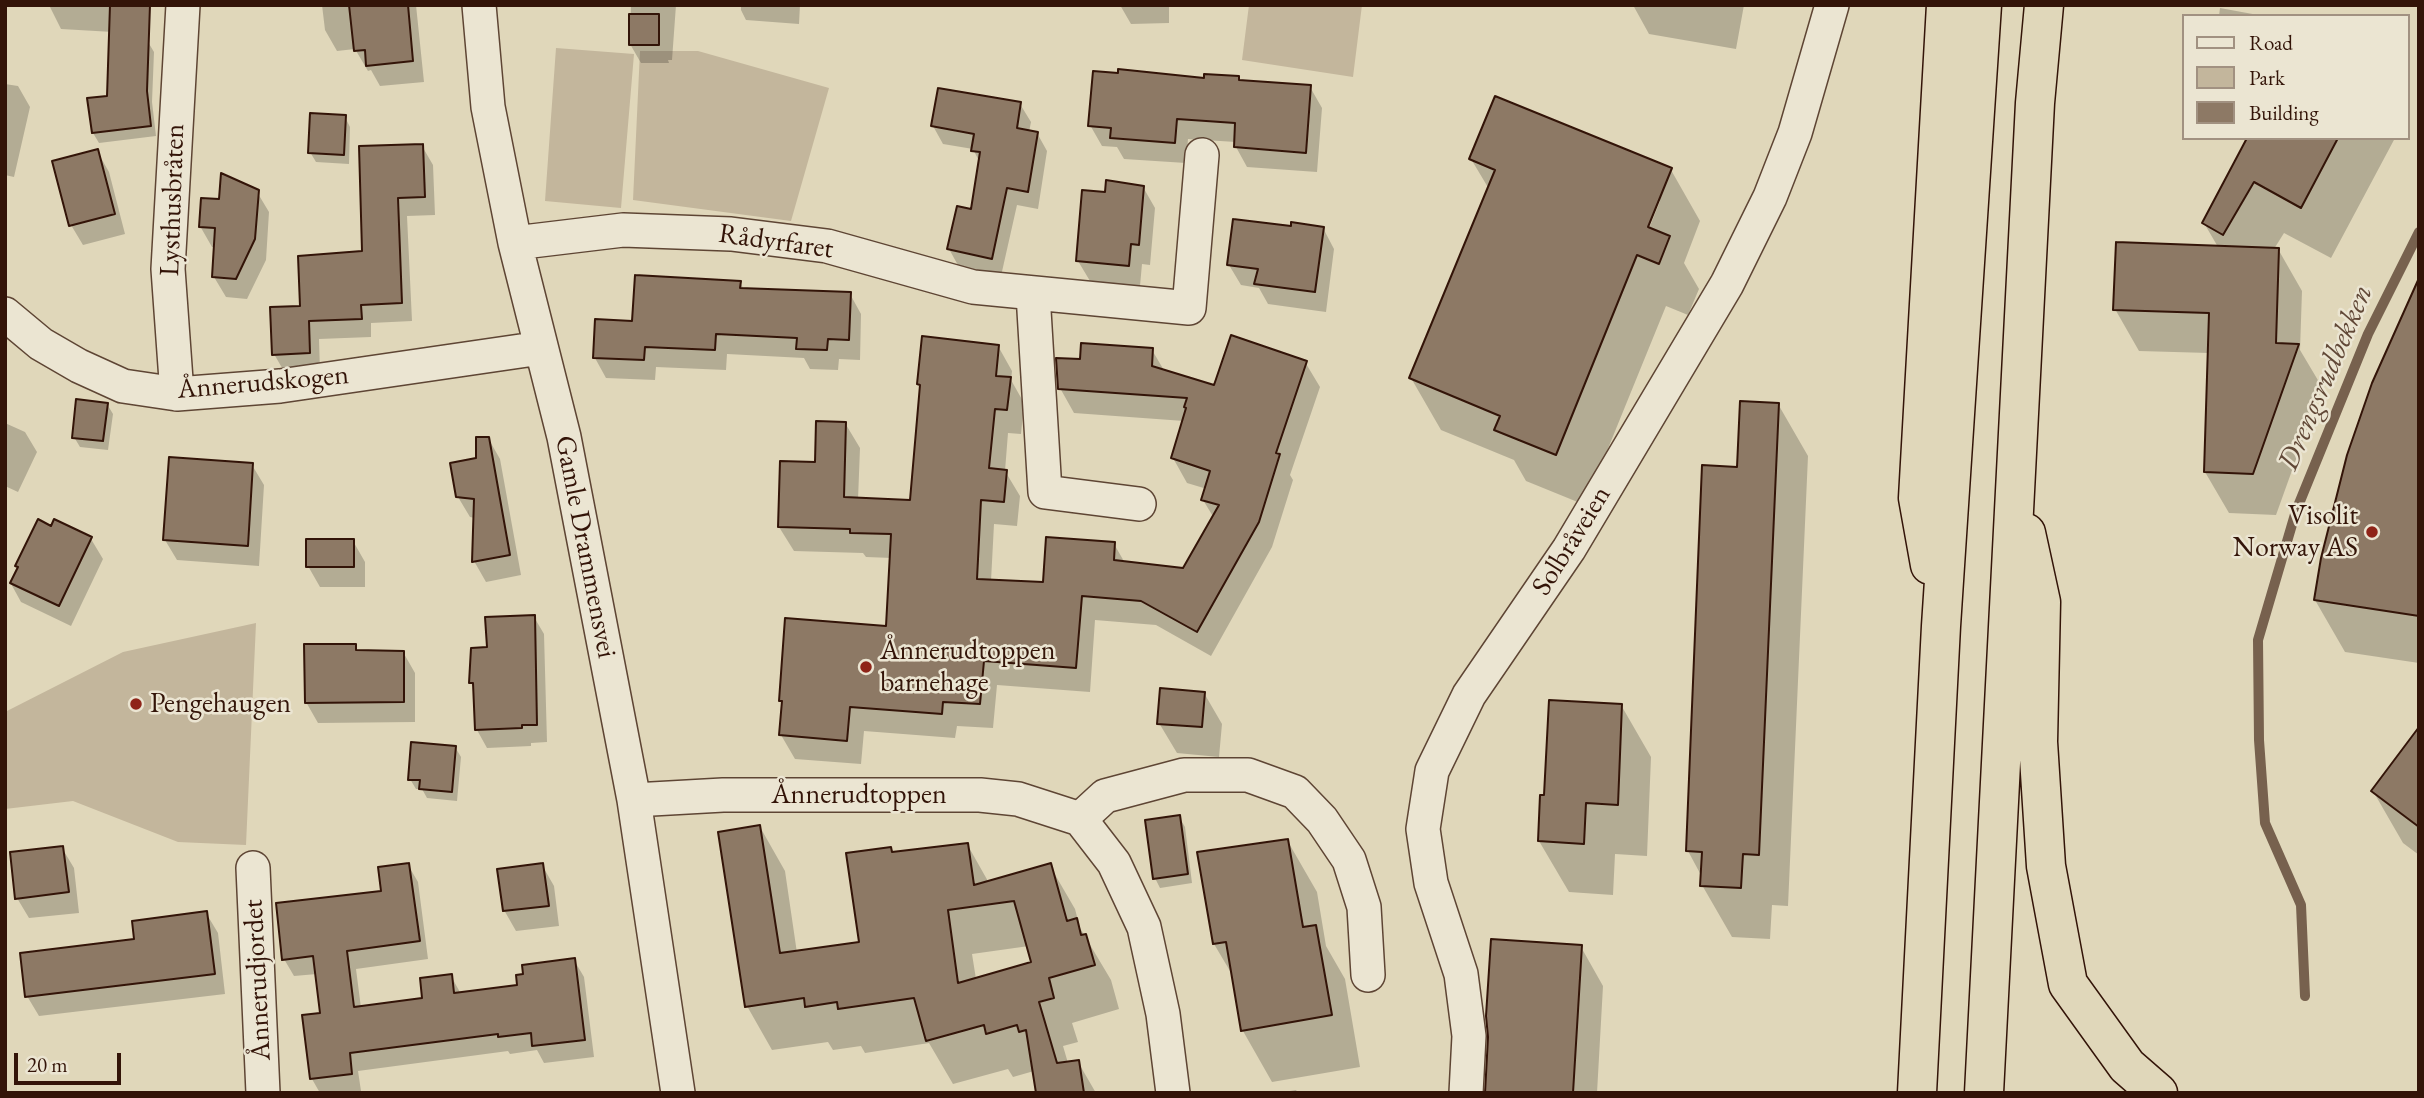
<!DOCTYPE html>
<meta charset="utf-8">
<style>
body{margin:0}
#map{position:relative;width:2424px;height:1098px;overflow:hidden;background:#e0d7ba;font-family:"EB Garamond",serif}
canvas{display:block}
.frame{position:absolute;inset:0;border:7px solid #331408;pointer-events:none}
.legend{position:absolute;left:2182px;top:14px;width:228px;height:126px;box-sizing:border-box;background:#ebe5d2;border:2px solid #a19181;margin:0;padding:9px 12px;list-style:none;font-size:21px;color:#331408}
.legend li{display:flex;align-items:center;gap:14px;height:35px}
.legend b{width:35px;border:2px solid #a19181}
.scale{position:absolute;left:14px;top:1053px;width:107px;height:32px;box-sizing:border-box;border:4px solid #331408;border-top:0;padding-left:9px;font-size:21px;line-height:24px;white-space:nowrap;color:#331408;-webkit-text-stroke:5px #ebe5d2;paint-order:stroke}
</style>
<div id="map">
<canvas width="2424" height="1098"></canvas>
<div class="frame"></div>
<ul class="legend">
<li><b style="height:9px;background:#ebe5d2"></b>Road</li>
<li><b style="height:19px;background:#c3b69c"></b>Park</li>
<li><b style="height:19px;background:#8d7965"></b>Building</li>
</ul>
<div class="scale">20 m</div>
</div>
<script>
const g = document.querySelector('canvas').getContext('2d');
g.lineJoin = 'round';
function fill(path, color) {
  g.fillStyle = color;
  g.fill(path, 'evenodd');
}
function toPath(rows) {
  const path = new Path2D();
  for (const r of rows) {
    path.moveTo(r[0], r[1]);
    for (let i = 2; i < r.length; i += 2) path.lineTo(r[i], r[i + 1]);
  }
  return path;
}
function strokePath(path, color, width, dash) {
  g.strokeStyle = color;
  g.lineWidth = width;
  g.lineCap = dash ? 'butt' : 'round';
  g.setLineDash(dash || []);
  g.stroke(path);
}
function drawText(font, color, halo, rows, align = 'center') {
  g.font = font + ' "EB Garamond",serif';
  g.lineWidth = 5;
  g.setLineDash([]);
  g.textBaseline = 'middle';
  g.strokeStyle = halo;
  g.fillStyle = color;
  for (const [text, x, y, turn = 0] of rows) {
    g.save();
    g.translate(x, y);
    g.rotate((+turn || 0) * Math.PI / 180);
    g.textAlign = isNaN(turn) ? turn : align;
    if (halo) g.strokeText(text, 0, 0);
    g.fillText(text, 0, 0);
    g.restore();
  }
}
const green = toPath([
 [1249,5,1362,5,1353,77,1242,60],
 [556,48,634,54,621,208,545,201],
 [640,51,698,51,829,88,791,221,633,200],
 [256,623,246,845,178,842,73,801,5,809,5,712,123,652]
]);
const shadow = toPath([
 [49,5,115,5,113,32,61,29],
 [322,5,416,5,424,82,380,86,371,70,368,71,355,49,337,51,325,30],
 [631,5,676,5,672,60,668,60,669,63,641,63,630,44],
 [741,5,800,5,799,24,746,20,741,10],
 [1120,5,1169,5,1169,23,1131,24],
 [1633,5,1744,5,1736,49,1649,34],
 [2220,8,2258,15,2258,16,2219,16],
 [148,42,154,52,152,102,156,136,99,143,93,133,109,98],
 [1238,77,1241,82,1310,87,1322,108,1317,172,1247,167,1236,147,1236,142,1188,139,1186,163,1124,159,1117,147,1102,146,1090,125,1205,80],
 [5,84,18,86,30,107,14,177,5,175],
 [1020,104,1031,122,1029,132,1037,133,1047,151,1038,209,1017,205,1001,276,959,267,949,249,972,211,980,163,973,149,943,144,933,126],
 [345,117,350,127,349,164,316,162,310,152],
 [2249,138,2395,138,2331,258,2284,233,2274,249,2278,249,2302,291,2300,350,2322,387,2276,515,2229,513,2205,472,2209,353,2139,351,2115,309,2218,247,2204,223],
 [422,146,433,165,435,215,407,216,412,321,371,323,371,337,319,339,320,371,285,373,274,354,364,252],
 [97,151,109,172,125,234,83,245,71,225],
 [1471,159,1671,170,1700,221,1684,263,1699,289,1688,315,1666,306,1585,505,1526,481,1514,460,1441,430,1411,378,1489,189],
 [1656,201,1660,201,1646,236,1643,234],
 [1143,187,1155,208,1150,265,1142,264,1140,286,1090,281,1078,261,1106,194],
 [257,192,269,212,266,260,247,299,226,297,214,277,216,247,212,247,200,226,220,201],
 [1323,228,1334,249,1326,312,1268,304,1259,288,1241,285,1229,265],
 [740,282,744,290,850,294,861,314,860,360,839,359,838,370,810,369,804,358,727,354,726,370,656,367,655,380,606,378,595,358,634,323],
 [2419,287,2419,663,2345,652,2315,600],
 [998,346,1012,371,1011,380,1024,403,1021,434,1008,433,1005,471,1020,496,1017,526,994,524,991,581,1045,584,1114,544,1125,563,1184,570,1214,518,1203,500,1207,489,1187,483,1173,458,1184,421,1074,413,1060,388,1082,361,1152,350,1165,372,1215,387,1305,362,1320,387,1290,475,1293,480,1272,547,1211,656,1156,625,1095,620,1090,692,997,685,993,728,957,726,955,738,864,731,861,764,795,759,781,735,783,705,781,701,888,628,892,558,866,557,863,553,794,551,779,527,816,464,845,423,860,448,858,500,911,502,922,389,919,384],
 [107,404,113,414,108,450,80,447,74,437],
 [1778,404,1808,456,1788,906,1772,905,1770,939,1732,937,1702,885,1702,877,1688,851,1739,469],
 [5,423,25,432,37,452,18,492,5,486],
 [488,438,500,459,521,575,486,582,474,561,475,518,470,517,458,497],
 [252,465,264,485,259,566,177,560,165,540],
 [38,521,52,528,91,539,103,559,71,626,21,602,10,582],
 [353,541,365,562,365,587,320,587,308,566],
 [534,617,544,634,547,742,531,743,531,746,487,748,477,730,475,690,471,683,488,649],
 [355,646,358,652,403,652,415,673,415,722,318,723,306,702],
 [1204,693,1222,724,1219,757,1177,753,1159,723],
 [1621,705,1651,757,1647,856,1615,854,1613,895,1569,892,1539,841,1546,797],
 [2419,728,2419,855,2403,843,2373,791],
 [455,747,461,757,457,801,427,798,422,789,416,789,410,779],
 [1179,817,1185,827,1192,883,1160,888,1155,878],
 [760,827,785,871,797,953,861,943,890,849,893,854,967,844,989,883,1050,866,1075,909,1080,928,1111,980,1119,1009,1072,1023,1078,1042,1063,1046,1068,1063,1078,1062,1096,1093,1038,1093,1034,1071,1013,1077,1008,1069,953,1084,929,1043,865,1053,861,1046,833,1050,828,1042,772,1050,747,1006],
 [1029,946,1033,963,976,979,972,954],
 [1287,840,1317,892,1326,946,1345,979,1360,1067,1272,1082,1243,1031,1233,976,1214,944],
 [62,848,74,868,79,913,29,918,17,898],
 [408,865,418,882,428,959,356,969,361,1008,424,999,451,976,461,994,519,986,574,960,584,977,594,1057,544,1063,537,1050,510,1054,508,1051,358,1071,361,1091,320,1093,312,1079,304,1017,322,1014,317,974,294,976,284,959,383,893],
 [542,865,554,886,559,926,516,931,504,910],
 [206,913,218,933,225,994,39,1016,27,996,136,940],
 [1581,947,1603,986,1597,1093,1487,1093],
 [1296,1090,1298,1093,1277,1093]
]);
const stream = toPath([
 [2305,996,2301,905,2265,823,2259,740,2258,640,2296,511,2368,334,2419,232]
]);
const building = toPath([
 [110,5,150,5,147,91,151,126,92,133,87,98,107,96,110,5],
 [349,5,408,5,413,61,366,66,365,50,354,51,349,5],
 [629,14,659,14,659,45,629,45,629,14],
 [1118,69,1204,78,1204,74,1239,76,1239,80,1311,85,1306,153,1234,147,1235,123,1177,119,1175,143,1110,138,1111,128,1088,126,1093,71,1118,73,1118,69],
 [938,88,1021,102,1017,128,1038,132,1028,192,1007,188,992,259,947,249,957,206,971,209,980,152,971,151,974,134,931,126,938,88],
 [1495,96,1672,168,1648,227,1670,236,1659,264,1637,255,1556,455,1494,430,1500,416,1409,378,1495,170,1469,159,1495,96],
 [310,113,346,115,344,155,308,153,310,113],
 [2247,138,2338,138,2301,208,2254,182,2223,235,2202,223,2247,138],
 [423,144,425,197,398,198,402,303,361,305,362,319,309,321,310,353,272,355,270,307,300,306,298,256,362,251,359,146,423,144],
 [98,149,115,214,69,226,52,161,98,149],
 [221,173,259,190,255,239,236,279,212,277,215,228,199,227,201,198,219,199,221,173],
 [1106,180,1144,186,1139,245,1131,244,1129,266,1076,261,1082,190,1105,192,1106,180],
 [1233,219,1291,226,1291,222,1324,227,1315,292,1254,284,1258,269,1227,265,1233,219],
 [2116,242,2279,248,2276,343,2299,344,2253,474,2204,472,2209,313,2113,310,2116,242],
 [635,275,741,281,740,288,851,292,849,340,828,339,827,350,796,349,797,338,716,334,715,350,645,347,644,360,593,358,595,319,632,321,635,275],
 [2419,278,2419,616,2314,600,2321,558,2347,455,2372,383,2419,278],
 [1231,335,1307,361,1276,453,1280,454,1259,522,1197,632,1141,601,1082,596,1076,668,984,661,980,704,943,702,942,714,850,707,847,741,779,735,782,701,779,701,785,618,886,626,891,534,850,533,850,529,778,527,780,461,815,462,816,421,846,422,844,497,910,500,920,385,917,384,922,336,999,345,996,376,1011,377,1007,410,995,409,989,468,1007,470,1004,502,981,500,977,579,1043,582,1046,537,1115,542,1114,560,1183,568,1219,505,1201,500,1210,471,1171,458,1186,408,1184,407,1187,398,1058,389,1056,358,1080,359,1081,343,1153,348,1152,366,1214,385,1231,335],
 [76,399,108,403,103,441,72,438,76,399],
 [1740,401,1779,403,1759,855,1743,854,1741,888,1700,886,1702,852,1686,851,1702,465,1737,467,1740,401],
 [476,437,489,437,510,555,472,562,474,499,456,497,450,463,476,458,476,437],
 [169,457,253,463,248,546,163,540,169,457],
 [38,519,51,526,54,519,92,537,59,606,10,583,18,567,15,566,38,519],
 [306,539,354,539,354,567,306,567,306,539],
 [535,615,537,725,522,725,522,728,475,730,473,683,469,683,471,648,487,647,485,617,535,615],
 [304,644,356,644,356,650,404,651,404,702,305,703,304,644],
 [1160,688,1205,692,1202,727,1157,724,1160,688],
 [1549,700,1622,704,1618,805,1586,803,1584,844,1538,841,1540,795,1544,795,1549,700],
 [2419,727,2419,827,2371,791,2419,727],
 [411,742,456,746,452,792,419,789,420,780,408,780,411,742],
 [1180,815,1188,874,1153,879,1145,820,1180,815],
 [760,825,780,953,859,942,846,853,891,847,892,852,968,843,974,885,1051,863,1067,921,1077,918,1081,935,1086,934,1095,965,1049,978,1054,998,1039,1002,1057,1063,1079,1060,1084,1093,1036,1093,1026,1030,1019,1032,1017,1025,986,1034,984,1025,926,1041,914,998,838,1009,837,1002,805,1007,804,998,745,1007,718,832,760,825],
 [1014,901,1031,962,958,983,948,910,1014,901],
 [1288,839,1303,927,1316,925,1332,1015,1241,1031,1226,942,1213,944,1197,852,1288,839],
 [63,846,69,892,15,899,10,852,63,846],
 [409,863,420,941,347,951,354,1007,422,998,420,978,452,974,454,993,517,985,516,975,523,974,522,965,575,958,585,1040,532,1046,531,1033,498,1037,498,1034,350,1053,352,1074,310,1079,302,1015,320,1013,313,956,282,960,276,903,381,891,378,867,409,863],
 [543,863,549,906,503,911,497,869,543,863],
 [207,911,215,974,25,997,20,953,134,939,132,921,207,911],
 [1491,939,1582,945,1573,1093,1485,1093,1488,1037,1486,1016,1491,939]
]);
const street = toPath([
 [479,5,488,107,515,243,564,437,634,800,678,1093],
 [515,243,623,230,731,234,827,246,973,287,1189,308,1202,155],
 [1033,294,1045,492,1139,504],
 [5,314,41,344,79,366,123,386,177,394,280,386,541,348],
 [177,394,168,269,183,5],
 [634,800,723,795,980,795,1018,799,1080,819,1105,796,1184,775,1248,775,1295,792,1322,820,1349,860,1364,907,1368,975],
 [1080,819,1114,863,1144,927,1163,1014,1173,1093],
 [253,868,263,1093],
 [1466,1093,1469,1036,1461,974,1431,883,1423,829,1432,771,1469,695,1569,549,1727,284,1770,197,1795,133,1832,5]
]);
const highway = toPath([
 [2026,533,2041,602,2038,742,2046,866,2068,984,2127,1066,2158,1093],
 [1930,565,1918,498,1946,5],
 [1917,1093,1941,626,1982,5],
 [1984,1093,2035,103,2044,5]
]);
const markers = [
 [2372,532,7,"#8f2418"],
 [866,667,7,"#8f2418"],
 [136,704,7,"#8f2418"]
];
const streetNames = [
 ["Lysthusbråten",173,200,-88],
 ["Rådyrfaret",776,242,8],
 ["Ånnerudskogen",263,383,-5],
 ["Solbråveien",1572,541,-58],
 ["Gamle Drammensvei",585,547,79],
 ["Ånnerudtoppen",859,795],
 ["Ånnerudjordet",258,980,-93]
];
const poiNames = [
 ["Visolit",2358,516,"right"],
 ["Norway AS",2358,548,"right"],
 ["Ånnerudtoppen",880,651],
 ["barnehage",880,683],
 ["Pengehaugen",150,704]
];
const waterNames = [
 ["Drengsrudbekken",2326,378,-67]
];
fill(green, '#c3b69c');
fill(shadow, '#0003');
strokePath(stream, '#77614e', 10);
fill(building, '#8d7965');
strokePath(building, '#331408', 2);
strokePath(street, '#5e4534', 36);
strokePath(highway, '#331408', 41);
strokePath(street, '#ebe5d2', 33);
strokePath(highway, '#e0d7ba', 38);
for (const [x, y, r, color] of markers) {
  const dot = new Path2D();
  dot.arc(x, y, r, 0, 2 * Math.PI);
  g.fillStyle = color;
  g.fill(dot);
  strokePath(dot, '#ebe5d2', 2.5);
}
drawText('28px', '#331408', '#ebe5d2', streetNames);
drawText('28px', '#331408', '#ebe5d2', poiNames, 'left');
drawText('italic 30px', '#614837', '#ebe5d2', waterNames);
</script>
